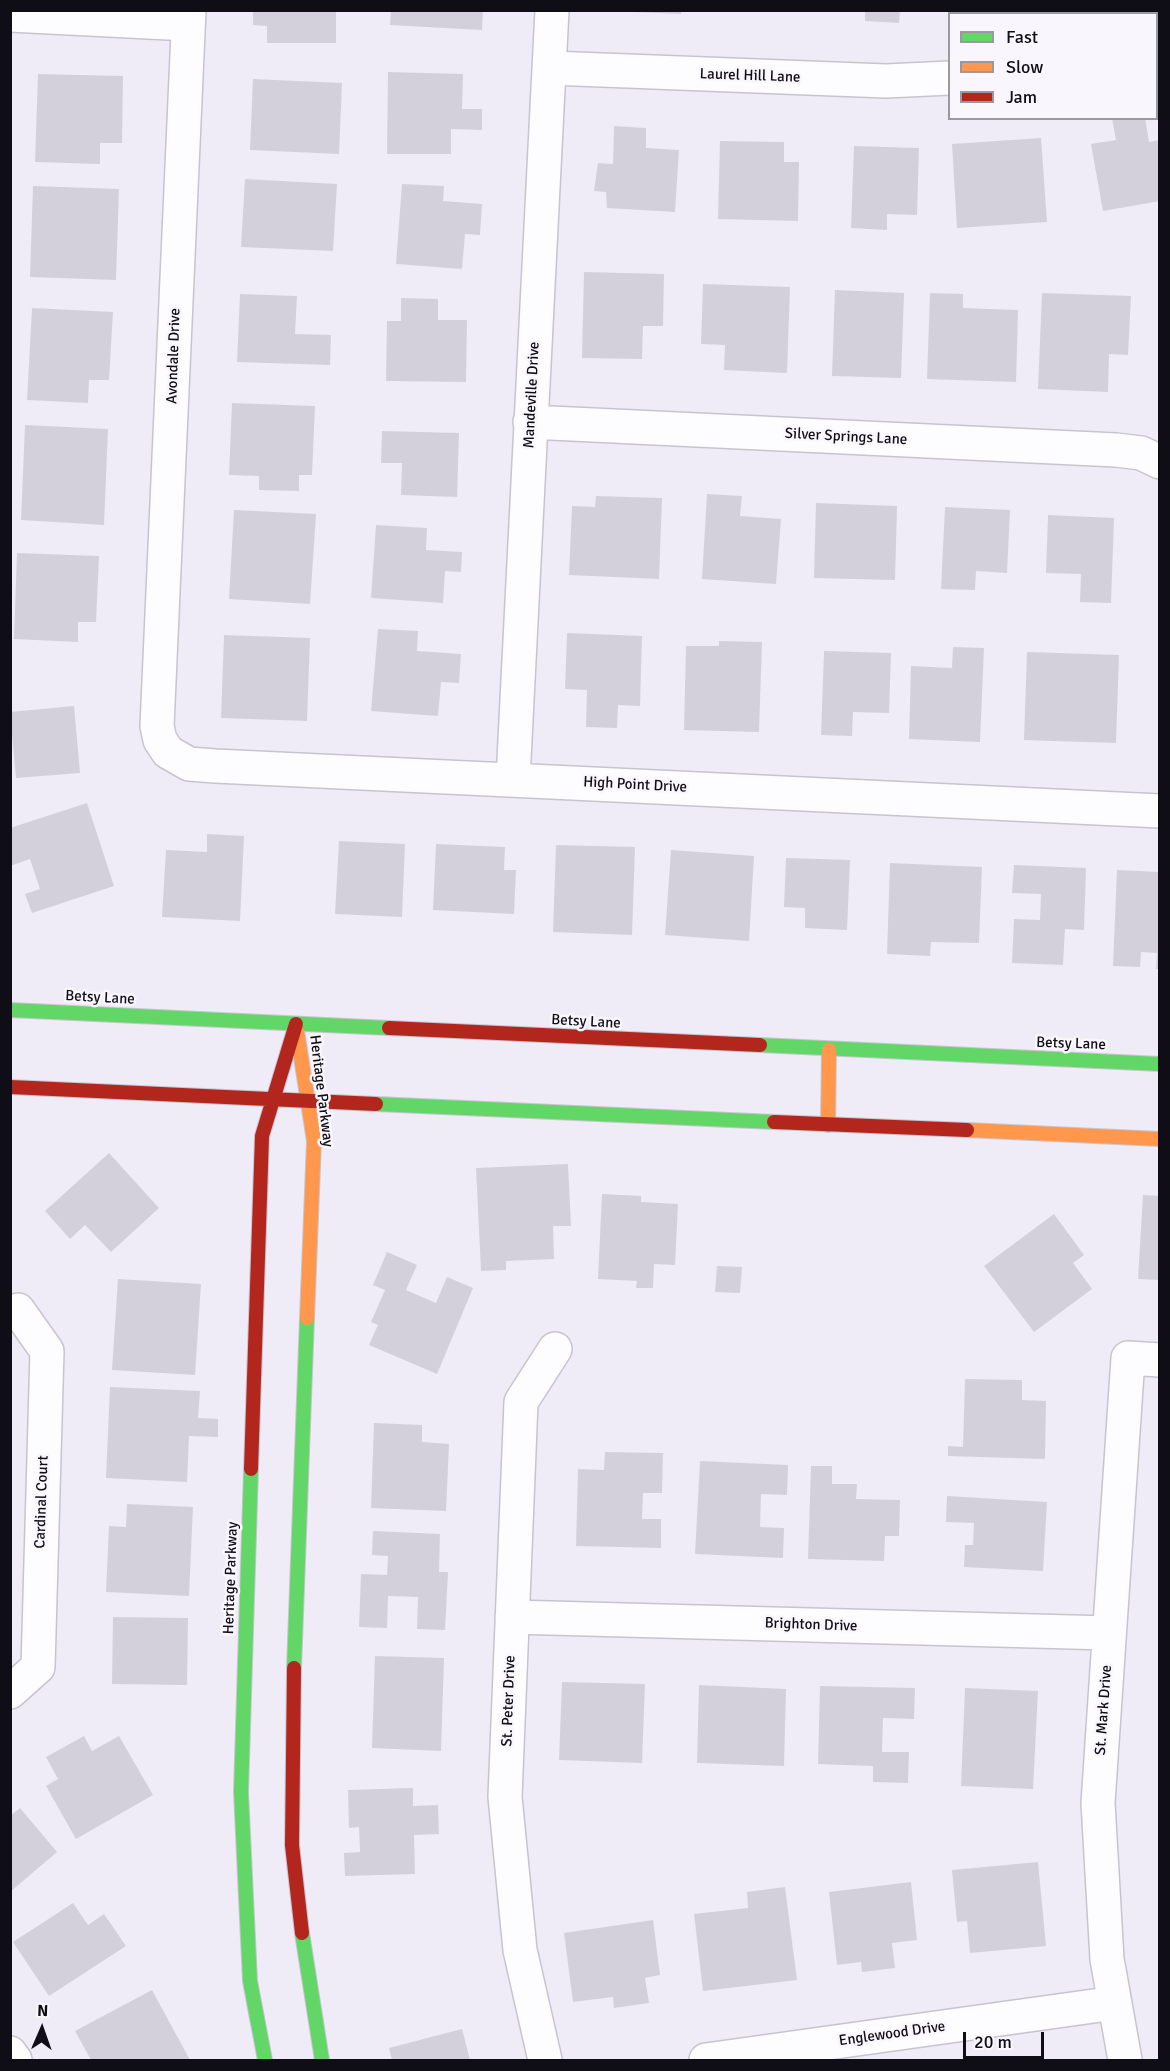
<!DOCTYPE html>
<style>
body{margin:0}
#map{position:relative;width:1170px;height:2071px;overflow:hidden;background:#efecf8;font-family:Signika,sans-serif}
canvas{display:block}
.frame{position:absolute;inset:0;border:12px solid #0f0d15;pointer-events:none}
.legend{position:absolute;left:948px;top:12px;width:210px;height:108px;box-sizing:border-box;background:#f9f7fd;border:2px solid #9b99a0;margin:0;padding:8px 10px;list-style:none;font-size:18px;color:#0f0d15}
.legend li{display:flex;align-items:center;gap:12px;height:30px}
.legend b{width:30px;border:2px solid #9b99a0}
.north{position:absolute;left:12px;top:1999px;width:60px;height:60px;-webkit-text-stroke:4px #f9f7fd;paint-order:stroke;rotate:2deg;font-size:16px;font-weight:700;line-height:24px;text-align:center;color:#0f0d15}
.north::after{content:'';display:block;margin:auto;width:21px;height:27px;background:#0f0d15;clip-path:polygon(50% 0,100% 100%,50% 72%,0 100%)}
.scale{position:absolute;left:963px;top:2032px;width:81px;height:27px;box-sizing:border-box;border:3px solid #0f0d15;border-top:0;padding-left:8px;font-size:18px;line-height:21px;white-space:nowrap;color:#0f0d15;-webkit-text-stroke:4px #f9f7fd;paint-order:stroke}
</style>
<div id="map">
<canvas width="1170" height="2071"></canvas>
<div class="frame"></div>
<ul class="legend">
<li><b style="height:8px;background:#63d668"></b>Fast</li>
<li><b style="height:8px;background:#ff974d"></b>Slow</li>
<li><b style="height:8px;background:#b3261e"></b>Jam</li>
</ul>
<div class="north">N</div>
<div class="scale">20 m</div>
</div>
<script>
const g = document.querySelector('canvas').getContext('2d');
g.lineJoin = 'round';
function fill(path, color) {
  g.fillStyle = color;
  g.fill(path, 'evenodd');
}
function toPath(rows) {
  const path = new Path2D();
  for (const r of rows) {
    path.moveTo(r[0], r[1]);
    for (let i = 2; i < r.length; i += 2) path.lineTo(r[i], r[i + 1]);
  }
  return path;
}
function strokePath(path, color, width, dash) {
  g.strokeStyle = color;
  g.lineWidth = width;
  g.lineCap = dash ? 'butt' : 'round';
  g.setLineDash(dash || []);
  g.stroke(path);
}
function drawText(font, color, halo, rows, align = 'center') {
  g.font = font + ' Signika,sans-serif';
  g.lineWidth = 5;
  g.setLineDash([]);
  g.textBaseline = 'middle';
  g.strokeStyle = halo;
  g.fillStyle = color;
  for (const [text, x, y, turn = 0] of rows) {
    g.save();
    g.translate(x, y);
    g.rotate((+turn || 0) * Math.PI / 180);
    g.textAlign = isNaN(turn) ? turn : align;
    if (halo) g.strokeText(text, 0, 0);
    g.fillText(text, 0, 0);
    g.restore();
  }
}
const building = toPath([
 [253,10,336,10,336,43,267,43,267,26,253,25],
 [391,10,483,10,482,30,390,25],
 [633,10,681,10,681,14,633,12],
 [865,10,900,10,899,23,865,21],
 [975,10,1005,10,1005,14,975,14],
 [388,72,463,74,462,109,482,109,482,130,451,129,451,154,387,154],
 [38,74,123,76,122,143,100,143,100,164,35,162],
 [253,79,342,83,339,154,250,150],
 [1112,118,1145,118,1149,142,1160,140,1160,201,1103,211,1091,144,1116,140],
 [614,126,646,128,646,148,679,150,675,212,607,208,606,192,594,191,598,163,613,164],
 [1041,138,1047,222,957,228,952,144],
 [720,141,784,142,784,162,799,162,798,221,718,219],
 [854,146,919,148,917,215,887,214,887,230,851,228],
 [245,179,337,184,333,251,241,247],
 [402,184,444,186,443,201,482,204,480,235,465,234,462,269,396,264],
 [33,186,119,189,116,280,30,277],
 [584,272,664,274,663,326,643,326,642,359,582,358],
 [703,284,790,287,787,373,724,370,725,345,701,344],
 [835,290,904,293,901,378,832,376],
 [930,293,963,294,963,308,1018,310,1016,382,927,379],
 [1042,293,1131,296,1128,355,1109,354,1108,392,1038,389],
 [240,294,297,296,295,334,331,335,330,365,237,362],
 [401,298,438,299,438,320,467,320,466,382,386,381,387,321,401,321],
 [32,308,113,312,109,380,89,380,88,403,27,400],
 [232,403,315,406,312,475,299,475,299,491,259,490,259,476,229,475],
 [25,425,108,429,104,525,21,520],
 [382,431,459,433,457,497,401,495,402,463,381,463],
 [707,494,742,496,740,516,781,519,776,584,702,579],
 [596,496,662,498,659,579,569,575,572,506,595,507],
 [816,503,897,506,895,580,814,578],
 [945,507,1010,510,1007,573,976,571,975,590,941,589],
 [234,510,316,514,310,604,229,599],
 [1048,515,1114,518,1111,603,1080,602,1081,574,1046,573],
 [376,525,427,528,426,550,462,552,461,572,445,571,443,603,371,598],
 [17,553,99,556,96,622,78,622,78,642,14,639],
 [378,629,418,631,417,651,461,654,459,683,441,682,438,716,371,711],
 [567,633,642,636,640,706,618,705,617,728,586,727,587,690,565,689],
 [224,635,310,638,307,721,221,718],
 [719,641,762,642,759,732,684,730,686,646,719,646],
 [953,647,984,648,980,742,909,739,911,666,952,668],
 [824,651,891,653,889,713,853,712,852,736,821,735],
 [1027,652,1119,655,1116,743,1024,740],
 [74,706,80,773,16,778,10,712],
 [87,803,114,886,32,913,25,894,40,889,30,859,10,866,10,828],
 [207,834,244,836,240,921,162,917,166,850,207,852],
 [339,841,405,844,402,917,335,914],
 [436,844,505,847,504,870,516,870,514,914,433,910],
 [556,845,635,847,632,935,553,932],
 [671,850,754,856,749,941,665,935],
 [786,858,850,860,847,930,805,928,805,908,784,907],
 [890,863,982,867,979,943,931,942,930,956,887,954],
 [1014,865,1086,868,1084,930,1065,929,1063,965,1012,963,1014,919,1040,920,1041,894,1012,893],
 [1117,870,1160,872,1160,969,1156,969,1157,953,1141,952,1140,967,1113,966],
 [109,1153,159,1208,111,1252,85,1225,70,1239,45,1211],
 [568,1164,571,1226,553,1226,554,1259,506,1261,506,1270,481,1271,476,1168],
 [602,1194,641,1196,641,1202,678,1204,675,1265,654,1264,653,1288,636,1288,637,1281,598,1279],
 [1143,1195,1160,1196,1160,1280,1138,1279],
 [1054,1214,1084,1255,1073,1263,1092,1289,1034,1332,984,1266],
 [387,1252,417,1265,406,1290,436,1303,447,1277,473,1288,437,1374,369,1345,378,1325,371,1322,385,1290,373,1285],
 [717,1266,742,1267,740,1293,715,1292],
 [118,1279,201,1284,195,1375,112,1370],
 [965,1379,1022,1380,1022,1400,1046,1401,1045,1459,948,1456,948,1446,963,1447],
 [110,1387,200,1391,198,1418,218,1419,218,1437,189,1436,187,1482,106,1478],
 [374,1423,422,1425,422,1442,449,1444,446,1511,371,1508],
 [605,1452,663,1453,662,1493,643,1493,642,1519,661,1519,661,1548,576,1546,578,1469,604,1470],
 [700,1461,788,1465,787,1495,761,1494,760,1527,784,1528,783,1558,695,1554],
 [811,1466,832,1466,832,1484,857,1484,856,1499,900,1500,899,1536,885,1536,884,1561,808,1559],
 [947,1496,1047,1502,1043,1571,964,1567,965,1545,973,1545,974,1523,946,1522],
 [127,1504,193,1507,189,1596,106,1592,109,1526,126,1527],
 [373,1531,440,1534,439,1572,448,1572,445,1630,417,1629,418,1597,388,1596,387,1628,359,1627,361,1574,387,1575,388,1556,372,1555],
 [113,1617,188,1618,187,1685,112,1684],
 [375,1656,444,1658,441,1751,372,1748],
 [562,1682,645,1684,642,1763,559,1760],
 [699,1685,786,1689,784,1766,697,1763],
 [820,1686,915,1688,914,1719,883,1718,882,1752,909,1752,908,1783,873,1782,873,1766,818,1764],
 [965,1688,1038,1691,1033,1789,961,1786],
 [84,1736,92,1751,119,1736,153,1795,76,1839,46,1786,58,1779,46,1757],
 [413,1788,413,1806,438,1805,439,1834,414,1835,415,1874,345,1876,344,1853,360,1852,359,1827,349,1828,348,1790],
 [20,1808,57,1852,10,1892,10,1816],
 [1038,1862,1046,1946,970,1953,967,1921,957,1922,952,1870],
 [911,1882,917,1940,892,1943,895,1968,862,1972,861,1962,837,1965,829,1892],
 [785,1887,797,1980,703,1991,694,1914,748,1908,747,1892],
 [73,1903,88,1925,104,1914,126,1946,49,1996,13,1942],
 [653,1920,660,1975,645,1978,649,2003,614,2008,613,1997,573,2002,564,1933],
 [152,1990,190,2060,91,2060,75,2031],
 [462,2029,470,2060,392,2060,389,2048]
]);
const street = toPath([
 [189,10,157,726,160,740,168,752,189,764,215,766,1160,811],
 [10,15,188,24],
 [1156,42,1160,41],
 [550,68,886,81,950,78],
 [530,422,1116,450,1141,453,1160,462],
 [513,779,552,10],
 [512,1617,1109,1633],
 [10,1692,38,1667,47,1351,18,1310],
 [10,2053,15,2060],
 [545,2060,520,1950,505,1797,521,1402,555,1349],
 [706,2060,1115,2003],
 [1125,2060,1107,1959,1098,1803,1128,1358,1160,1360]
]);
const fast = toPath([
 [10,1010,389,1028],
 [760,1045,1160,1064],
 [376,1104,774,1122],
 [251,1469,241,1792,250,1981,265,2060],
 [294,1668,307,1318],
 [302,1933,322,2060]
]);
const slow = toPath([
 [297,1031,314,1141,307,1318],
 [828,1125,829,1050],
 [967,1130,1160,1139]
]);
const jam = toPath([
 [389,1028,760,1045],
 [10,1087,376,1104],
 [774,1122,967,1130],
 [251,1469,262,1136,296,1024],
 [294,1668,292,1845,302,1933]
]);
const streetNames = [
 ["Laurel Hill Lane",750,76,2],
 ["Avondale Drive",174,356,-88],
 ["Mandeville Drive",532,395,-87],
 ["Silver Springs Lane",846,437,3],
 ["High Point Drive",635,785,3],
 ["Betsy Lane",100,998,3],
 ["Betsy Lane",586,1022,3],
 ["Betsy Lane",1071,1044,2],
 ["Heritage Parkway",321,1091,83],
 ["Cardinal Court",42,1502,-88],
 ["Heritage Parkway",231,1578,-88],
 ["Brighton Drive",811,1625,2],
 ["St. Peter Drive",509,1701,-88],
 ["St. Mark Drive",1104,1710,-86],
 ["Englewood Drive",892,2034,-8]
];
fill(building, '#d4d0db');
strokePath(street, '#c7c4cf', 36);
strokePath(fast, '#c7c4cf', 16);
strokePath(slow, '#c7c4cf', 16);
strokePath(jam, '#c7c4cf', 16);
strokePath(street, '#fdfcfe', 33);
strokePath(fast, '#63d668', 14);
strokePath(slow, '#ff974d', 14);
strokePath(jam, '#b3261e', 14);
drawText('15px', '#0f0d15', '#f9f7fd', streetNames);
</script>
